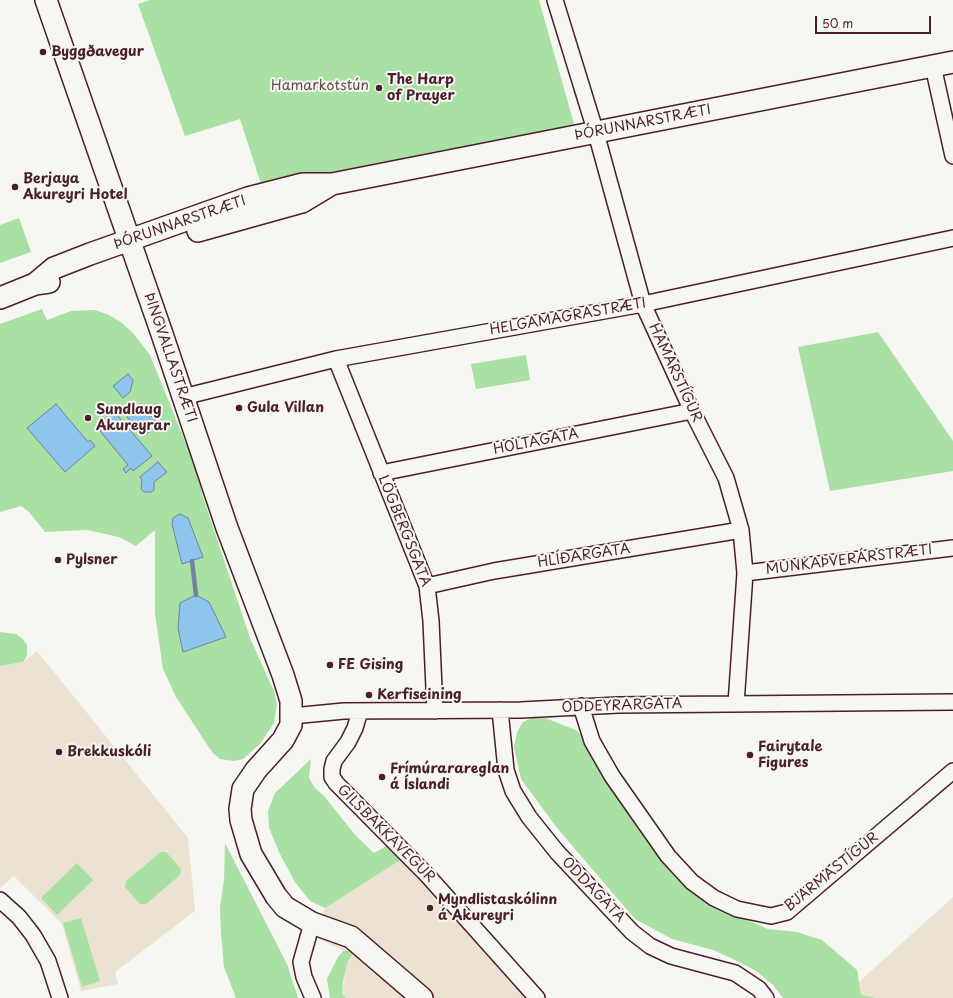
<!DOCTYPE html>
<meta charset="utf-8">
<style>
body{margin:0}
#map{position:relative;width:953px;height:998px;overflow:hidden;background:#f6f6f2;font-family:"Playpen Sans",sans-serif}
canvas{display:block}
.scale{position:absolute;left:815px;top:16px;width:116px;height:18px;box-sizing:border-box;border:2px solid #4a1f2b;border-top:0;padding-left:5px;font-size:12px;line-height:14px;white-space:nowrap;color:#4a1f2b;-webkit-text-stroke:3px #f6f6f2;paint-order:stroke}
</style>
<div id="map">
<canvas width="953" height="998"></canvas>
<div class="scale">50 m</div>
</div>
<script>
const g = document.querySelector('canvas').getContext('2d');
g.lineJoin = 'round';
function fill(path, color) {
  g.fillStyle = color;
  g.fill(path, 'evenodd');
}
function toPath(rows) {
  const path = new Path2D();
  for (const r of rows) {
    path.moveTo(r[0], r[1]);
    for (let i = 2; i < r.length; i += 2) path.lineTo(r[i], r[i + 1]);
  }
  return path;
}
function strokePath(path, color, width, dash) {
  g.strokeStyle = color;
  g.lineWidth = width;
  g.lineCap = dash ? 'butt' : 'round';
  g.setLineDash(dash || []);
  g.stroke(path);
}
function drawText(font, color, halo, rows, align = 'center') {
  g.font = font + ' "Playpen Sans",sans-serif';
  g.lineWidth = 4;
  g.setLineDash([]);
  g.textBaseline = 'middle';
  g.strokeStyle = halo;
  g.fillStyle = color;
  for (const [text, x, y, turn = 0] of rows) {
    g.save();
    g.translate(x, y);
    g.rotate((+turn || 0) * Math.PI / 180);
    g.textAlign = isNaN(turn) ? turn : align;
    if (halo) g.strokeText(text, 0, 0);
    g.fillText(text, 0, 0);
    g.restore();
  }
}
const built = toPath([
 [37,651,188,838,195,911,115,972,118,984,81,991,62,924,14,876,0,888,0,666,23,662],
 [402,859,532,998,346,998,342,994,349,951,343,951,314,936,325,908],
 [953,897,953,998,878,998,861,995,859,982]
]);
const green = toPath([
 [150,0,539,0,576,131,261,184,240,119,185,136,138,4],
 [19,218,31,252,0,263,0,225],
 [42,309,47,320,71,311,95,310,109,315,122,323,133,333,150,355,201,481,202,494,250,638,274,691,277,704,274,723,260,744,243,759,234,761,220,759,212,752,176,697,163,669,155,614,155,530,136,546,119,537,87,530,45,532,29,512,21,506,0,512,0,324],
 [878,332,953,441,953,471,830,491,798,347],
 [526,355,530,380,476,389,471,364],
 [0,632,16,634,23,639,27,645,27,656,23,662,0,666],
 [532,718,545,718,576,730,585,739,658,852,696,895,726,911,768,929,797,932,822,940,857,970,861,995,878,998,783,998,773,985,756,971,735,960,713,950,672,939,635,919,557,828,521,779,514,747,517,732,523,722],
 [311,759,309,778,315,788,324,796,356,836,374,853,390,844,402,859,325,908,310,901,295,882,280,854,269,828,268,811,275,793],
 [225,843,287,964,298,998,236,998,224,967,221,934,220,907,224,880],
 [161,852,166,852,181,869,180,875,146,904,140,904,125,887,126,881],
 [77,863,93,880,57,915,41,898],
 [81,918,100,981,82,987,63,923],
 [343,951,349,951,352,955,348,961,343,981,342,994,346,998,330,998,327,979,338,957]
]);
const water = toPath([
 [128,374,133,380,130,392,123,398,113,386,128,374],
 [56,404,88,442,90,440,95,446,65,472,27,428,56,404],
 [141,404,158,424,144,436,127,417,127,410,132,406,134,409,141,404],
 [114,411,152,456,133,471,131,468,126,473,123,469,128,465,96,426,114,411],
 [158,462,167,472,154,482,154,490,151,492,144,492,141,489,142,480,140,477,158,462],
 [180,514,188,518,203,557,182,564,172,524,173,518,180,514],
 [196,595,209,602,226,637,183,652,178,628,180,603,196,595]
]);
const stream = toPath([
 [192,561,196,595]
]);
const street = toPath([
 [555,0,596,133,643,304,692,411,726,478,741,530,745,573,736,704],
 [933,66,953,156],
 [336,359,427,586,431,621,435,711],
 [183,397,336,359,643,304,953,238],
 [381,473,692,411],
 [745,573,953,548],
 [427,586,494,571,741,530],
 [581,706,592,741,612,776,668,856,692,882,714,898,737,909,771,916,787,912,953,771],
 [500,710,506,770,513,791,529,817,557,852,632,932,650,946,671,956,735,973,759,989,766,998],
 [360,711,355,728,348,742,334,761,332,769,332,777,336,783,428,876,537,998],
 [292,716,344,711,521,710,618,705,953,702],
 [0,900,19,917,33,935,48,961,60,998],
 [312,923,301,962,304,977,313,998]
]);
const secondary = toPath([
 [46,0,161,331,227,528,283,675,291,701,291,725,283,740,256,770,243,789,240,809,241,820,251,854,276,896,285,907,312,923,351,937,422,998],
 [198,231,302,202,332,184],
 [35,284,54,268,90,254,248,198,303,184,332,184,953,62],
 [0,298,35,284,49,282]
]);
const markers = [
 [43,52,4,"#4a1f2b"],
 [379,88,4,"#4a1f2b"],
 [15,187,4,"#4a1f2b"],
 [239,408,4,"#4a1f2b"],
 [88,418,4,"#4a1f2b"],
 [58,560,4,"#4a1f2b"],
 [330,665,4,"#4a1f2b"],
 [369,695,4,"#4a1f2b"],
 [59,752,4,"#4a1f2b"],
 [750,755,4,"#4a1f2b"],
 [382,777,4,"#4a1f2b"],
 [430,908,4,"#4a1f2b"]
];
const poiNames = [
 ["Byggðavegur",51,52],
 ["The Harp",387,80],
 ["of Prayer",387,96],
 ["Berjaya",23,179],
 ["Akureyri Hotel",23,195],
 ["Gula Villan",247,408],
 ["Sundlaug",96,410],
 ["Akureyrar",96,426],
 ["Pylsner",66,560],
 ["FE Gising",338,665],
 ["Kerfiseining",377,695],
 ["Fairytale",758,747],
 ["Figures",758,763],
 ["Brekkuskóli",67,752],
 ["Frímúrarareglan",390,769],
 ["á Íslandi",390,785],
 ["Myndlistaskólinn",438,900],
 ["á Akureyri",438,916]
];
const parkNames = [
 ["Hamarkotstún",320,86]
];
const streetNames = [
 ["ÞÓRUNNARSTRÆTI",643,123,-11],
 ["ÞÓRUNNARSTRÆTI",180,223,-19],
 ["HELGAMAGRASTRÆTI",568,317,-10],
 ["ÞINGVALLASTRÆTI",170,358,71],
 ["HAMARSTÍGUR",675,373,65],
 ["HOLTAGATA",536,442,-11],
 ["LÖGBERGSGATA",404,531,68],
 ["HLÍÐARGATA",584,556,-9],
 ["MUNKAÞVERÁRSTRÆTI",849,560,-7],
 ["ODDEYRARGATA",622,706,-2],
 ["GILSBAKKAVEGUR",386,834,45],
 ["BJARMASTÍGUR",832,872,-39],
 ["ODDAGATA",593,890,46]
];
fill(built, '#ebe2d1');
fill(green, '#a9e0a4');
fill(water, '#8fc6ed');
strokePath(water, '#73839f', 1);
strokePath(stream, '#73839f', 4.5);
strokePath(street, '#4a1f2b', 18);
strokePath(secondary, '#4a1f2b', 24);
strokePath(street, '#f6f6f2', 15);
strokePath(secondary, '#f6f6f2', 21);
for (const [x, y, r, color] of markers) {
  const dot = new Path2D();
  dot.arc(x, y, r, 0, 2 * Math.PI);
  g.fillStyle = color;
  g.fill(dot);
  strokePath(dot, '#f6f6f2', 1.5);
}
drawText('bold 14px', '#4a1f2b', '#f6f6f2', poiNames, 'left');
drawText('14px', '#624f49', '#f6f6f2', parkNames);
drawText('14px', '#4a1f2b', '#f6f6f2', streetNames);
</script>
